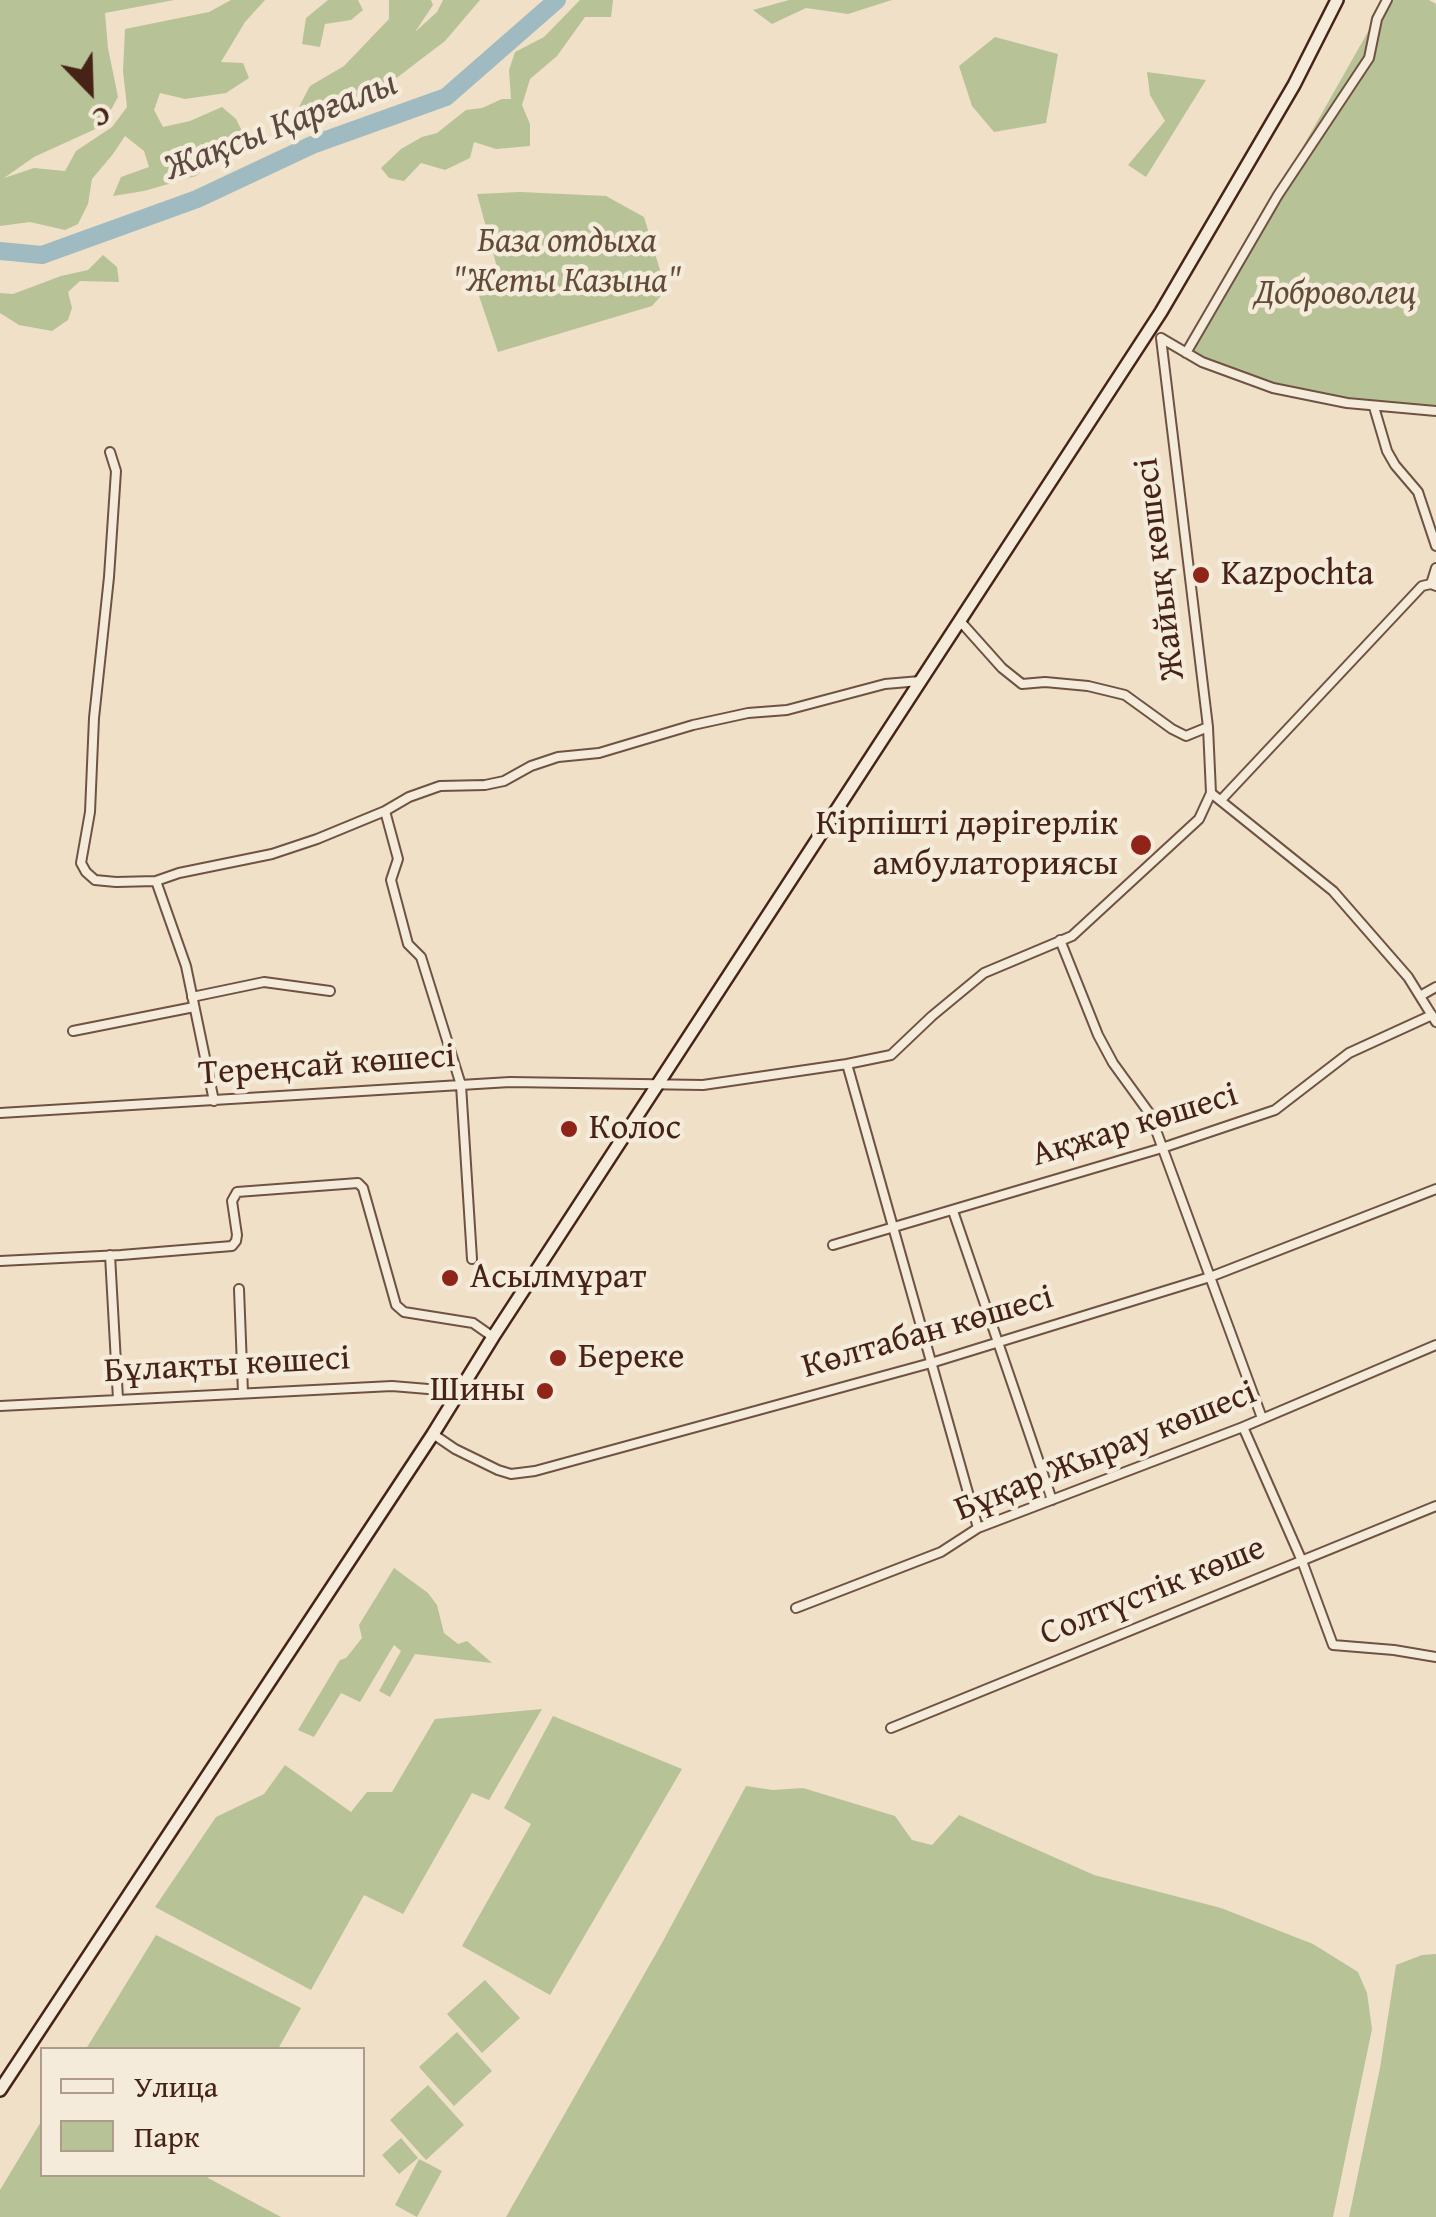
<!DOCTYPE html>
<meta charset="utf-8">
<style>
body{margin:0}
#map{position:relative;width:1436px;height:2217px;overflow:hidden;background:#efe0c7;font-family:"Gentium Book Plus",serif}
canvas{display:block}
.legend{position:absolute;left:40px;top:2047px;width:325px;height:130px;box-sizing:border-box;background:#f5ebdb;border:2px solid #af9b8c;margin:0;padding:12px 18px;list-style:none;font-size:30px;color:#462316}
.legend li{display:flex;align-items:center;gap:20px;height:50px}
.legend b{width:50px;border:2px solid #af9b8c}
.north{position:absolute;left:40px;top:40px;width:100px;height:100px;-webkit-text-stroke:8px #f5ebdb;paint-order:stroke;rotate:157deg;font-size:28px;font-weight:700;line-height:40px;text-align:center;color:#462316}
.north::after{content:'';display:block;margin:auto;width:35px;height:45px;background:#462316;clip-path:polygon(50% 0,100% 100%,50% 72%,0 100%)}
</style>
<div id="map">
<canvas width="1436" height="2217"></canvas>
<ul class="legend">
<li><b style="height:12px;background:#f5ebdb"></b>Улица</li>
<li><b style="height:28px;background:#b8c297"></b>Парк</li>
</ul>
<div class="north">С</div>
</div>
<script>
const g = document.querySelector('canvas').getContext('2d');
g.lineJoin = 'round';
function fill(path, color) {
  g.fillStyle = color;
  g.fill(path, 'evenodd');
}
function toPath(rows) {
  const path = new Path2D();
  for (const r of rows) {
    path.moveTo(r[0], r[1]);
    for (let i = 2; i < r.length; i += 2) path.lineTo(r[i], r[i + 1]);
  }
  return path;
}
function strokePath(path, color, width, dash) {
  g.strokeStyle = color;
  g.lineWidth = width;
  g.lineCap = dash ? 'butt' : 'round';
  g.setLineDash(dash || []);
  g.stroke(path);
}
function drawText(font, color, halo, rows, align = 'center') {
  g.font = font + ' "Gentium Book Plus",serif';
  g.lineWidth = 9;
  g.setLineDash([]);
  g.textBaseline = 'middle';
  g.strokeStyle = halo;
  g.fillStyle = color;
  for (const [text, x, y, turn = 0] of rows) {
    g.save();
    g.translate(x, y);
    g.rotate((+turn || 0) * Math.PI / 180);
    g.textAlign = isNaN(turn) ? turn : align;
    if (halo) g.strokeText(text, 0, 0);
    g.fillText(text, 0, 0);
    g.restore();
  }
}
const green = toPath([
 [0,0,174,0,105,13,108,48,118,97,102,126,34,157,4,178,34,168,65,171,76,151,112,127,127,107,123,71,125,29,209,12,231,0,265,0,245,22,221,62,243,63,249,78,226,93,185,99,160,93,154,110,163,127,190,121,222,107,236,119,246,139,220,156,196,176,144,191,113,196,121,177,149,167,144,151,125,136,113,154,92,179,88,204,78,224,65,230,30,222,0,226],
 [328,0,358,0,363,10,351,20,325,24,320,47,302,44,306,18],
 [389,0,431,0,433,5,415,32,437,12,443,0,480,0,445,41,365,102,329,120,292,120,310,86,344,66,389,19],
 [580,0,613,0,611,17,585,17,557,56,530,79,522,105,530,124,530,146,496,149,474,142,470,158,445,170,421,163,404,181,389,178,381,168,401,149,422,137,437,133,466,110,482,108,502,99,511,99,509,70,515,52,544,37],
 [789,0,892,0,848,14,806,8,772,24,753,10],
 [1386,0,1429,0,1436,4,1436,407,1347,403,1239,376,1186,353],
 [995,37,1058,54,1046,123,994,132,972,106,959,66],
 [1147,72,1206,80,1146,177,1128,165,1165,121,1150,95],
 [520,192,606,196,644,217,666,290,652,306,498,352,477,290,501,282,477,194],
 [103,255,117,267,119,282,80,281,68,292,72,308,68,320,52,331,19,325,0,313,0,293,13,294,61,276,88,270],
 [394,1568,428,1593,437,1605,444,1633,458,1644,467,1641,492,1663,415,1654,390,1697,379,1691,401,1651,394,1645,360,1702,341,1693,314,1737,298,1730,340,1660,346,1658,362,1638,359,1625],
 [542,1709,489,1800,472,1793,403,1914,364,1895,311,1990,155,1907,216,1817,264,1794,285,1765,351,1812,367,1792,392,1792,435,1719],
 [553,1716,682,1769,550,1995,462,1946,531,1824,504,1808],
 [746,1786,773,1790,803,1788,895,1816,912,1840,932,1845,959,1815,1094,1875,1221,1908,1313,1944,1358,1972,1367,1993,1372,2029,1333,2217,506,2217,662,1943],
 [156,1935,301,2008,278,2049,86,2049],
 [1436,1954,1436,2217,1349,2217,1380,2068,1396,1965,1422,1955],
 [485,1980,520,2018,482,2053,447,2014],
 [457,2032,492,2071,454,2106,419,2067],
 [428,2085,464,2125,426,2160,390,2120],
 [42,2120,42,2174,209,2175,208,2178,281,2217,0,2217,0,2190],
 [401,2138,418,2158,399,2174,382,2155],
 [419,2159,442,2171,417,2217,395,2205]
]);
const river = toPath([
 [0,251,42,255,197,199,312,145,446,97,557,0]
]);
const minor = toPath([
 [1161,338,1202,362,1273,388,1347,403,1436,411],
 [1186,353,1278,195,1369,58,1377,19,1387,0],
 [1374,407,1387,451,1395,465,1418,492,1436,546],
 [110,452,116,471,109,577,94,718,90,812,81,863,86,872,95,880,116,882,156,881,179,873,272,854,317,839,385,811],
 [1431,584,1436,568],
 [960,621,1002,668,1022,684,1045,682,1088,686,1125,695,1172,729,1186,736,1208,727],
 [1211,793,1333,891,1408,977,1436,1022],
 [1221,800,1422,586,1431,584,1436,586],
 [156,881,186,966,214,1101],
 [1060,940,1098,1035,1113,1063,1150,1114,1262,1418],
 [1420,996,1436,987],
 [192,997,264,982,330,991],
 [73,1031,194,1007],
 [847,1064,978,1528],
 [0,1113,510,1082,703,1085,847,1064,891,1055,932,1016,984,973,1072,936,1199,819,1211,793,1208,727,1161,338],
 [953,1211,1052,1500],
 [833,1245,1162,1148,1275,1110,1349,1053,1432,1015],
 [110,1255,118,1399],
 [472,1259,461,1085,421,957,408,944,391,880,398,859,385,811,409,797,440,786,485,785,504,781,531,766,558,757,599,753,693,725,748,713,787,710,885,684,920,681],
 [0,1261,121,1255,232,1246,236,1241,237,1235,232,1201,237,1192,358,1183,363,1188,396,1305,404,1312,473,1323,493,1337],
 [239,1289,243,1393],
 [0,1406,392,1386,440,1390,454,1400],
 [1243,1427,1302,1561,1333,1645,1394,1650,1436,1657],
 [433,1434,455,1449,498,1470,511,1474,535,1471,931,1363,1210,1277,1436,1189],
 [796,1608,941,1552,978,1528,1243,1427,1436,1345],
 [891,1728,1436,1506]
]);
const secondary = toPath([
 [0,2090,433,1434,493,1337,1161,312,1294,85,1337,0]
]);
const markers = [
 [1201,575,10,"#8f2418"],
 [1141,845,12,"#8f2418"],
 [569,1129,10,"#8f2418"],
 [450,1278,10,"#8f2418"],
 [558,1358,10,"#8f2418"],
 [545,1391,10,"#8f2418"]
];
const parkNames = [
 ["База отдыха",567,242],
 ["\"Жеты Казына\"",567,282],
 ["Доброволец",1335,294]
];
const streetNames = [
 ["Жайық көшесі",1161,569,-97],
 ["Тереңсай көшесі",327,1066,-4],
 ["Ақжар көшесі",1135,1126,-17],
 ["Көлтабан көшесі",928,1333,-16],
 ["Бұлақты көшесі",227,1366,-3],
 ["Бұқар Жырау көшесі",1106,1452,-22],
 ["Солтүстік көше",1153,1592,-22]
];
const poiNames = [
 ["Kazpochta",1221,575],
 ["Кірпішті дәрігерлік",1118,825,"right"],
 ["амбулаториясы",1118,865,"right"],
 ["Колос",589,1129],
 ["Асылмұрат",470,1278],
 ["Береке",578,1358],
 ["Шины",525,1391,"right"]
];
const waterNames = [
 ["Жақсы Қарғалы",281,127,-21]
];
fill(green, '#b8c297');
strokePath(river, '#9fbac0', 18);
strokePath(minor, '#705242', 12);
strokePath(secondary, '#462316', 16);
strokePath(minor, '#f5ebdb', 8);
strokePath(secondary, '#f5ebdb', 11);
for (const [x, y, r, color] of markers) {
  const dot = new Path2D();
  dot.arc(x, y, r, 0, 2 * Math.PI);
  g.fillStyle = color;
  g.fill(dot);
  strokePath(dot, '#f5ebdb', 4);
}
drawText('italic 35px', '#624b36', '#f5ebdb', parkNames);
drawText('35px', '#462316', '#f5ebdb', streetNames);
drawText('35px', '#462316', '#f5ebdb', poiNames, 'left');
drawText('italic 38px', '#5c4940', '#f5ebdb', waterNames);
</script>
